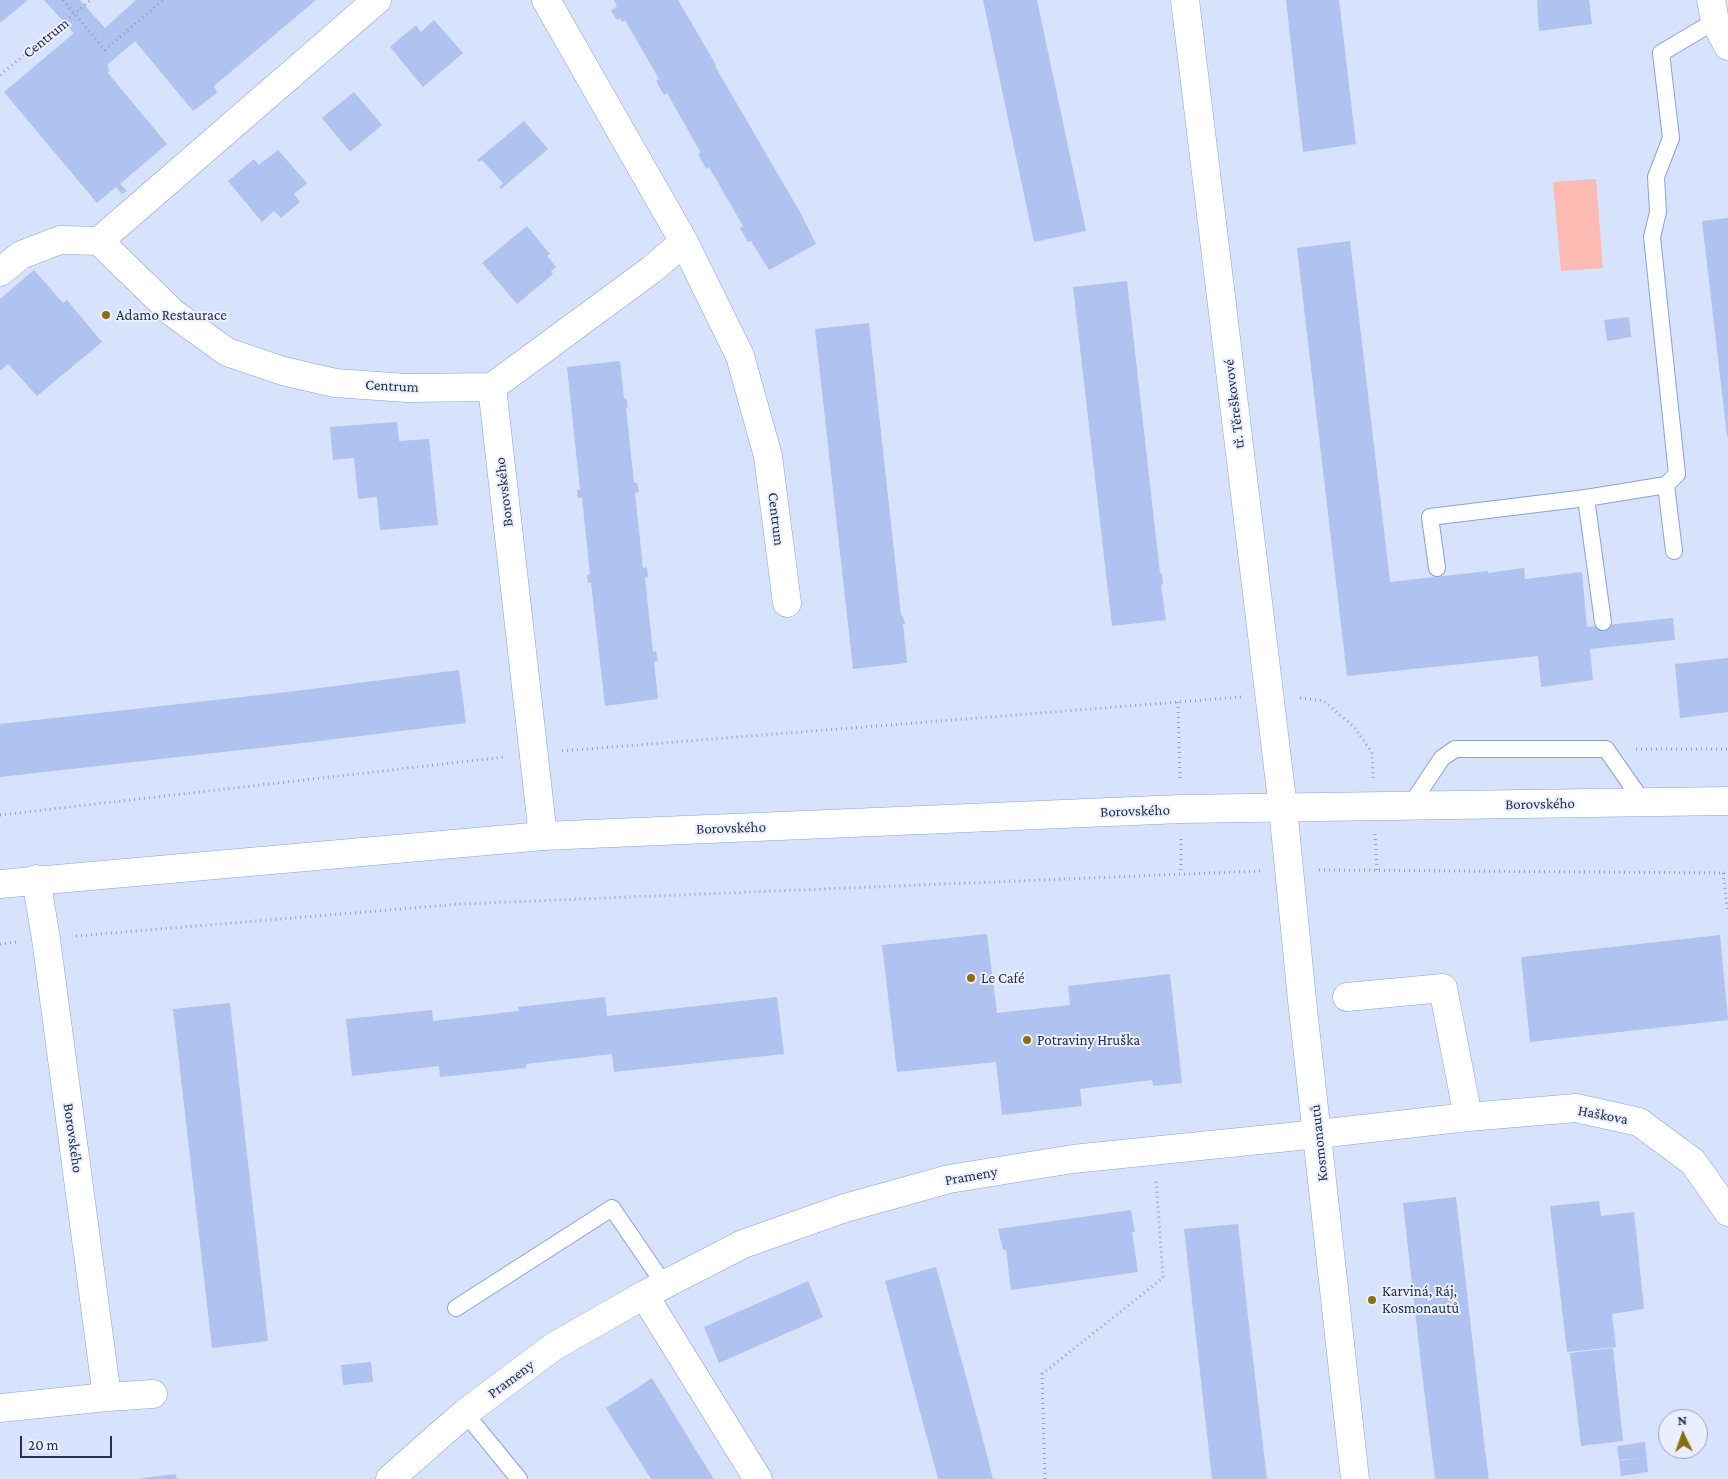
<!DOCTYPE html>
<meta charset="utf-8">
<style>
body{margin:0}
#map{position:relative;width:1728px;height:1479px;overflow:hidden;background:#d7e2fc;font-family:"Crimson Pro",serif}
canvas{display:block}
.north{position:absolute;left:1658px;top:1409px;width:50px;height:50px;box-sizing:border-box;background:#eaeffd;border:1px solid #9ca3b5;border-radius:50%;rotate:357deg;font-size:14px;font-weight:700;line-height:20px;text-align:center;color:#273049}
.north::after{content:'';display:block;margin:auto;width:18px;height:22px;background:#8b6c0e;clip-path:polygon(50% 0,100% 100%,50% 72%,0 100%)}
.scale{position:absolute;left:20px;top:1436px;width:92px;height:22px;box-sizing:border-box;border:2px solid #273049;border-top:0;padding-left:6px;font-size:15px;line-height:18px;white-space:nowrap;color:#273049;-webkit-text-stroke:4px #eaeffd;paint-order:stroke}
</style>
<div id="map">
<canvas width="1728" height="1479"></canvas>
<div class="north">N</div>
<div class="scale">20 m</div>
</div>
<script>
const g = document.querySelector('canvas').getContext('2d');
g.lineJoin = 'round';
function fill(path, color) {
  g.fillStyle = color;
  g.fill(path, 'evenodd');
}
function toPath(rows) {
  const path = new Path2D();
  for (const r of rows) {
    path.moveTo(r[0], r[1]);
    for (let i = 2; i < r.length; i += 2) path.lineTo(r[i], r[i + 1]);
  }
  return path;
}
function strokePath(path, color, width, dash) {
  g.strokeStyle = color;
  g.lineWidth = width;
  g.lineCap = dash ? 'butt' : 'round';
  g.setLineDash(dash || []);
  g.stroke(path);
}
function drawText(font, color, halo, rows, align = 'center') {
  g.font = font + ' "Crimson Pro",serif';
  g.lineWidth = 4;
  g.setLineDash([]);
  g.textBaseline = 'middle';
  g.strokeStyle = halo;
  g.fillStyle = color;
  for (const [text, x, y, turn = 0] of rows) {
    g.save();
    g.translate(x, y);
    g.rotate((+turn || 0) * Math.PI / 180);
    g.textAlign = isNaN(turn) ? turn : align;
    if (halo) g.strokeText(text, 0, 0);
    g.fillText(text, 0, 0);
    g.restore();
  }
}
const green = toPath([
 [1596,179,1603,268,1561,271,1553,182]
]);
const building = toPath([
 [0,0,28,0,0,23],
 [44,0,80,0,105,28,136,0,316,0,214,86,217,93,193,111,135,41,107,65,110,71,107,72,167,144,120,184,127,191,122,194,116,187,97,203,4,92,74,33],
 [614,0,678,0,716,65,715,66,800,212,816,244,769,270,751,241,748,242,740,228,743,226,709,167,706,169,698,154,701,153,667,93,664,95,656,81,659,79,625,20,622,22,620,18,617,20,611,11,617,6],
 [983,0,1037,0,1086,231,1034,242],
 [1286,0,1339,0,1356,144,1303,152],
 [1537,0,1589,0,1592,24,1539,31],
 [434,20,463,53,423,87,390,47,416,25,421,32],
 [354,92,382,125,350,152,322,118],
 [524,121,548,149,501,189,499,187,503,183,482,160,478,162,477,160],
 [278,150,307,183,294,194,300,202,281,218,274,211,262,222,228,181,254,159,259,165],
 [1728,218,1728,436,1727,436,1702,221],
 [527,226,550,254,547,256,556,267,551,271,553,274,517,304,482,263],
 [1350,241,1390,582,1488,571,1488,573,1524,568,1525,579,1582,572,1587,627,1673,618,1675,640,1590,649,1593,680,1541,687,1538,656,1347,676,1297,248],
 [34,270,63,303,67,300,102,342,37,396,8,364,0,371,0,299],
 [1127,281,1160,573,1162,573,1163,584,1161,585,1166,620,1112,626,1073,287],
 [1629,317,1631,337,1607,341,1604,320],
 [869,323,901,615,903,616,905,624,903,624,907,663,853,669,815,329],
 [620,361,624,398,627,400,628,407,626,408,634,483,637,483,639,492,635,493,643,568,647,567,648,577,645,578,653,652,656,651,658,661,654,662,658,699,605,706,591,583,588,583,587,575,590,574,582,498,578,498,577,490,580,490,567,367],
 [397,422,399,441,429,439,438,525,380,530,377,497,358,499,354,458,333,460,330,427],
 [1728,658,1728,712,1680,718,1675,664],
 [459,670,466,723,303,743,0,777,0,724,296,691],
 [987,934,997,1013,1070,1005,1068,986,1170,974,1182,1083,1153,1086,1152,1080,1080,1089,1082,1106,1002,1115,996,1062,897,1072,882,945],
 [1720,935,1728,1020,1530,1042,1521,957],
 [605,997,607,1016,777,997,784,1054,614,1072,612,1054,526,1064,526,1068,440,1077,439,1066,352,1076,346,1019,432,1010,433,1021,519,1011,518,1007],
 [230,1003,268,1341,212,1348,173,1009],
 [1456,1197,1485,1450,1489,1479,1435,1479,1422,1373,1403,1203],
 [1599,1201,1601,1216,1634,1212,1644,1309,1612,1314,1616,1347,1567,1352,1550,1206],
 [1131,1210,1135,1232,1132,1232,1138,1272,1011,1290,1006,1250,1003,1250,998,1229],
 [1238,1224,1247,1308,1267,1479,1212,1479,1184,1229],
 [936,1267,981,1432,993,1479,938,1479,885,1281],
 [808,1281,823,1317,719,1363,704,1327],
 [1613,1348,1623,1441,1581,1446,1570,1353],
 [371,1362,373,1382,343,1385,341,1365],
 [652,1378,697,1452,714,1479,651,1479,606,1408],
 [1645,1442,1648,1472,1621,1476,1619,1461,1639,1458,1619,1460,1617,1446],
 [176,1474,177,1479,142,1479,142,1478]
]);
const path = toPath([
 [63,0,105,50,163,0],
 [0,75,91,0],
 [1300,698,1324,701,1353,726,1372,752,1373,778],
 [1178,702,1180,780],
 [1636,749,1728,749],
 [562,751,1241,697],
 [0,815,504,757],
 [1375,834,1377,871],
 [1181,839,1181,873],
 [1319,870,1728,873],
 [1723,873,1728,912],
 [76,936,460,904,1260,871],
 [0,944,17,942],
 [1045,1479,1042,1374,1163,1278,1156,1179]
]);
const service = toPath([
 [1666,485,1674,551],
 [1586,498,1603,622],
 [1437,568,1430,517,1586,498,1666,485,1677,474,1652,237,1658,212,1656,177,1671,138,1661,53,1715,21],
 [1410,806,1442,758,1455,749,1606,749,1643,802],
 [456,1308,612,1208,664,1284],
 [465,1413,519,1479]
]);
const minor = toPath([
 [377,0,99,241,173,313,227,352,283,371,335,383,407,388,492,387,651,270,684,242],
 [546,0,684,242,740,356,768,456,787,603],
 [1711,0,1715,21,1728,46],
 [0,272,21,255,60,240,99,241],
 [492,387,543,836],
 [36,879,46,939,107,1397],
 [1347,997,1443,988,1468,1117],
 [644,1295,758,1479],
 [0,1408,107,1397,153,1394],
 [390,1479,465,1413,553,1347,644,1295,743,1244,845,1208,949,1179,1073,1159,1318,1134,1468,1117,1576,1108,1639,1122,1693,1162,1728,1212]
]);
const tertiary = toPath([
 [1185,0,1283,808,1302,1000,1355,1479]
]);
const secondary = toPath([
 [0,884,543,836,1181,809,1728,801]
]);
const markers = [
 [106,315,5,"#8b6c0e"],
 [971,978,5,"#8b6c0e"],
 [1027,1040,5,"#8b6c0e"],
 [1372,1300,5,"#8b6c0e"]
];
const streetNames = [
 ["Centrum",46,38,-39],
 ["Centrum",392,386,3],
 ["tř. Těreškovové",1234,404,-97],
 ["Borovského",504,492,-97],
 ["Centrum",776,519,83],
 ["Borovského",1540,804,-1],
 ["Borovského",1135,811,-2],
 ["Borovského",731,828,-2],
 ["Haškova",1603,1115,11],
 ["Borovského",73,1138,82],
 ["Kosmonautů",1319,1143,-96],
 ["Prameny",971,1176,-10],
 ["Prameny",511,1379,-37]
];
const poiNames = [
 ["Adamo Restaurace",116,315],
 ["Le Café",981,978],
 ["Potraviny Hruška",1037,1040],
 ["Karviná, Ráj,",1382,1291],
 ["Kosmonautů",1382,1308]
];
fill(green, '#fcbbb2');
fill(building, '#b0c2ef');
strokePath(service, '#89a1de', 18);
strokePath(minor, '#89a1de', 29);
strokePath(tertiary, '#89a1de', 29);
strokePath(secondary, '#89a1de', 29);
strokePath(path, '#96a0ba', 3, [1, 4]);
strokePath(service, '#fff', 16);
strokePath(minor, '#fff', 28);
strokePath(tertiary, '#fff', 28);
strokePath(secondary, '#fff', 28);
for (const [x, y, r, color] of markers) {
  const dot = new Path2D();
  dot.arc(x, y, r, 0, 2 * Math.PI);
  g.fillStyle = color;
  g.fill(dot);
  strokePath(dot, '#eaeffd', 2);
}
drawText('15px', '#273049', '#eaeffd', streetNames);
drawText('15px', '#273049', '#eaeffd', poiNames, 'left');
</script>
